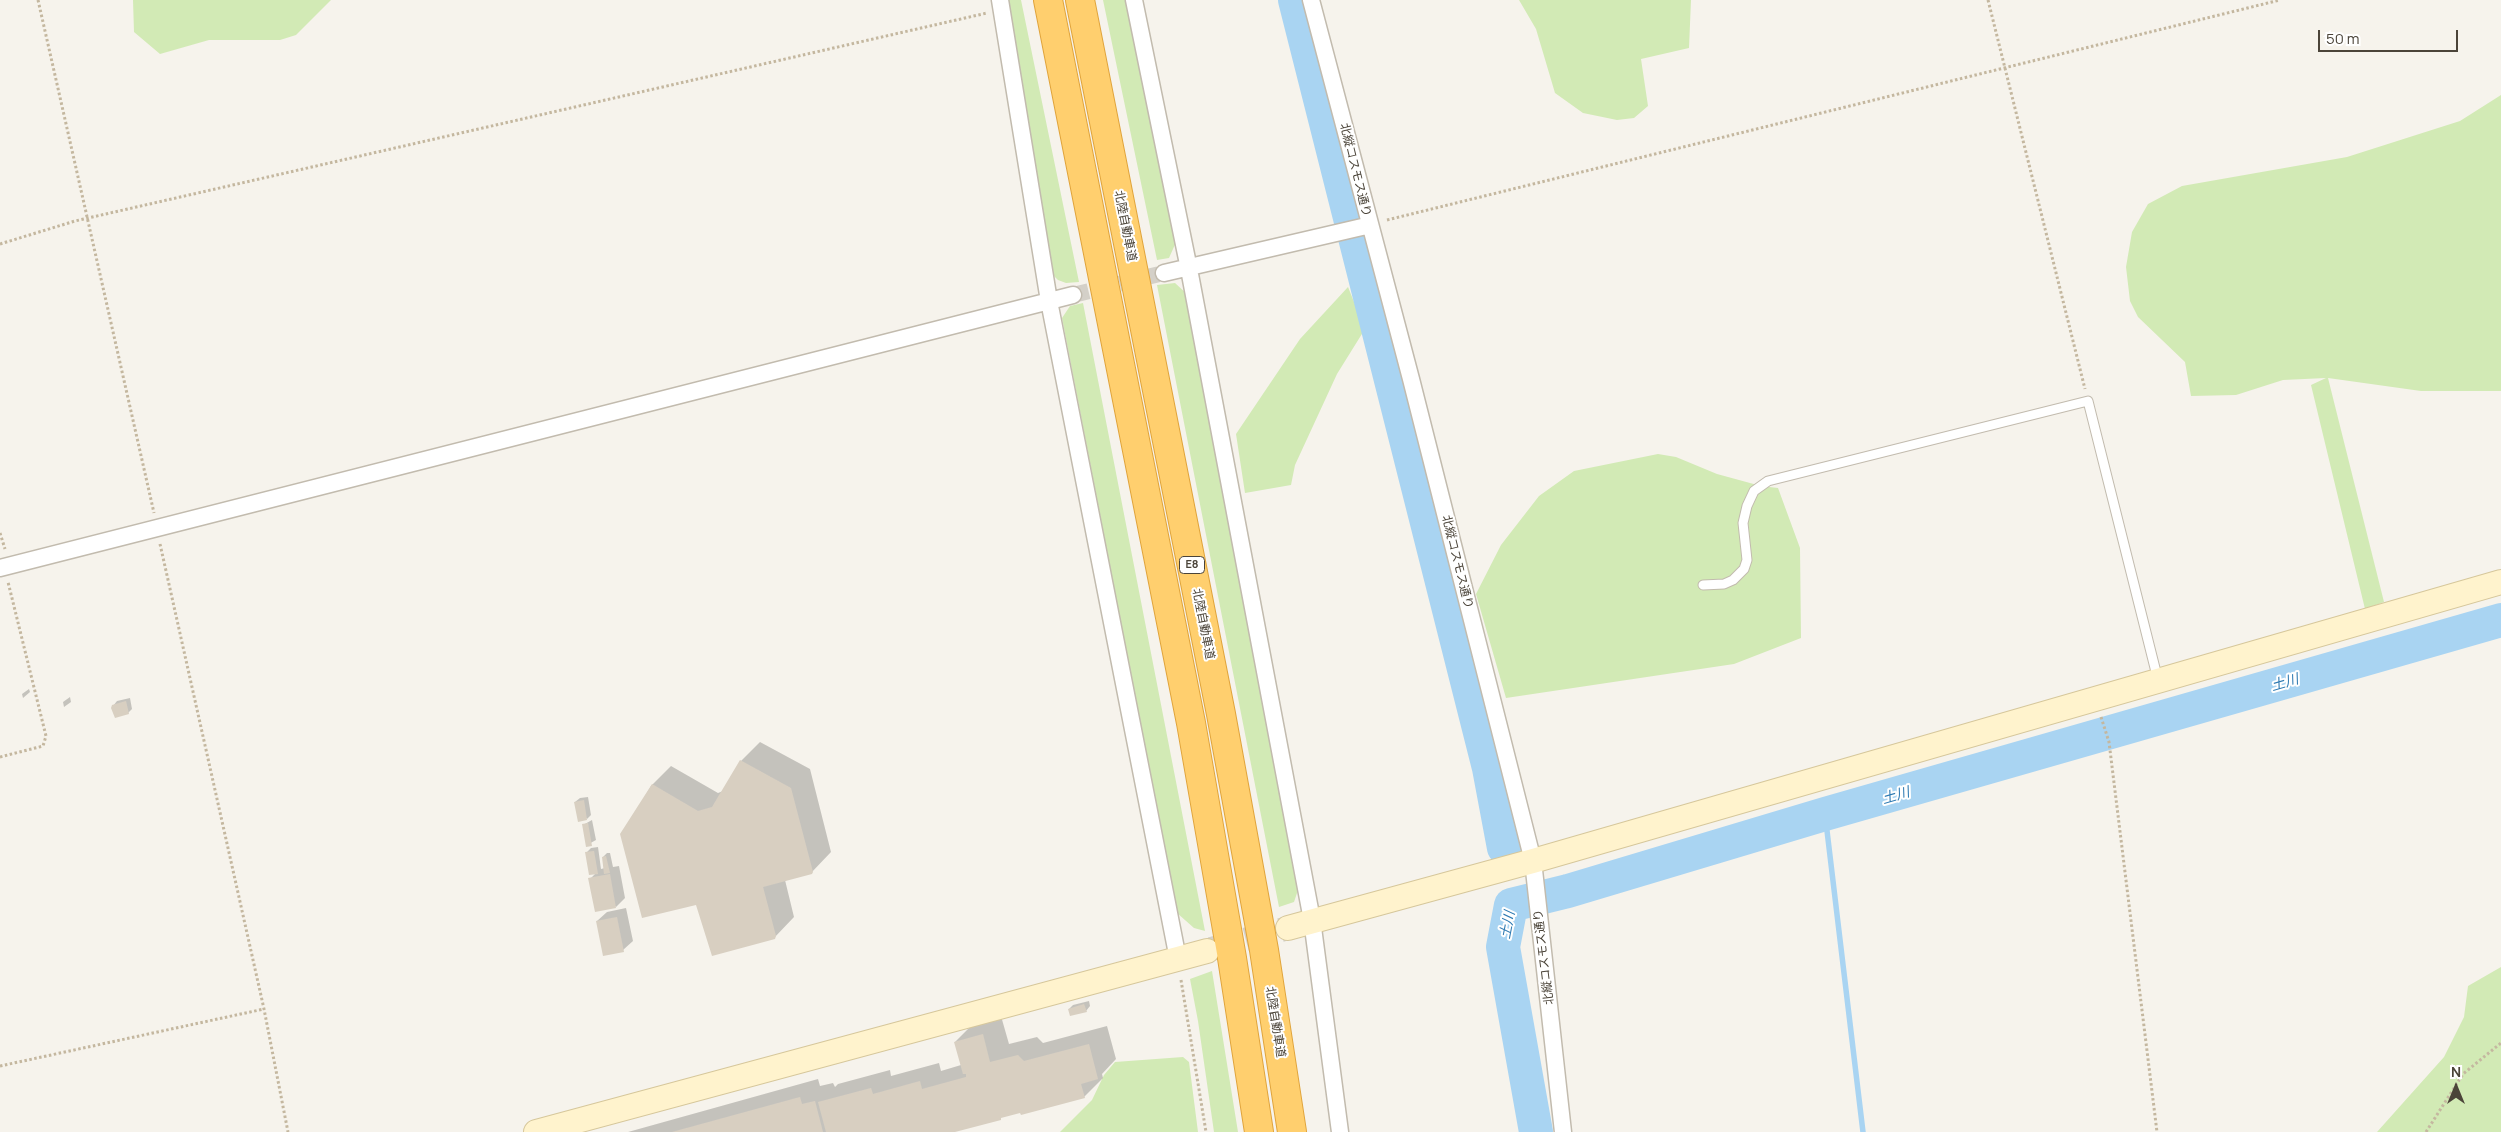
<!DOCTYPE html>
<meta charset="utf-8">
<style>
body{margin:0}
#map{position:relative;width:2501px;height:1132px;overflow:hidden;background:#f6f3ec;font-family:Manrope,sans-serif}
canvas{display:block}
.north{position:absolute;left:2431px;top:1062px;width:50px;height:50px;-webkit-text-stroke:4px #fff;paint-order:stroke;rotate:0deg;font-size:14px;font-weight:700;line-height:20px;text-align:center;color:#4b4439}
.north::after{content:'';display:block;margin:auto;width:18px;height:22px;background:#4b4439;clip-path:polygon(50% 0,100% 100%,50% 72%,0 100%)}
.scale{position:absolute;left:2318px;top:30px;width:140px;height:22px;box-sizing:border-box;border:2px solid #4b4439;border-top:0;padding-left:6px;font-size:15px;line-height:18px;white-space:nowrap;color:#4b4439;-webkit-text-stroke:4px #fff;paint-order:stroke}
</style>
<div id="map">
<canvas width="2501" height="1132"></canvas>
<div class="north">N</div>
<div class="scale">50 m</div>
</div>
<script>
const g = document.querySelector('canvas').getContext('2d');
g.lineJoin = 'round';
function fill(path, color) {
  g.fillStyle = color;
  g.fill(path, 'evenodd');
}
function toPath(rows) {
  const path = new Path2D();
  for (const r of rows) {
    path.moveTo(r[0], r[1]);
    for (let i = 2; i < r.length; i += 2) path.lineTo(r[i], r[i + 1]);
  }
  return path;
}
function strokePath(path, color, width, dash) {
  g.strokeStyle = color;
  g.lineWidth = width;
  g.lineCap = dash ? 'butt' : 'round';
  g.setLineDash(dash || []);
  g.stroke(path);
}
function drawText(font, color, halo, rows, align = 'center') {
  g.font = font + ' Manrope,"Noto Sans JP",sans-serif';
  g.lineWidth = 4;
  g.setLineDash([]);
  g.textBaseline = 'middle';
  g.strokeStyle = halo;
  g.fillStyle = color;
  for (const [text, x, y, turn = 0] of rows) {
    g.save();
    g.translate(x, y);
    g.rotate((+turn || 0) * Math.PI / 180);
    g.textAlign = isNaN(turn) ? turn : align;
    if (halo) g.strokeText(text, 0, 0);
    g.fillText(text, 0, 0);
    g.restore();
  }
}
const green = toPath([
 [133,0,331,0,296,35,280,40,209,40,160,54,134,32],
 [994,0,1021,0,1079,282,1066,283,1058,280,1051,273],
 [1103,0,1126,0,1177,240,1169,258,1157,260],
 [1519,0,1691,0,1689,48,1641,59,1648,106,1634,118,1617,120,1583,113,1555,93,1536,29],
 [2501,95,2501,391,2421,391,2328,378,2384,602,2365,609,2311,385,2326,378,2283,380,2236,395,2191,396,2185,362,2138,317,2130,301,2126,267,2132,232,2148,204,2182,186,2347,157,2460,121],
 [1175,283,1188,295,1301,881,1294,902,1279,907,1157,285],
 [1348,287,1365,329,1337,374,1295,465,1291,485,1245,493,1236,434,1300,339],
 [1083,303,1205,931,1194,928,1177,913,1062,318,1070,306],
 [1658,454,1676,457,1717,474,1761,486,1778,488,1800,548,1801,638,1734,664,1506,698,1476,594,1501,545,1539,496,1574,471],
 [2501,967,2501,1132,2377,1132,2444,1057,2464,1017,2468,986],
 [1212,971,1238,1132,1214,1132,1198,1021,1190,979],
 [1183,1057,1189,1062,1198,1132,1060,1132,1092,1100,1104,1075,1115,1062]
]);
const shadow = toPath([
 [29,689,30,692,23,698,22,694],
 [70,697,71,702,64,707,63,702],
 [130,698,132,709,128,713,114,715,113,706,117,701],
 [760,742,810,769,831,852,811,873,785,880,794,917,774,938,697,903,622,835,651,786,671,766,718,793,723,791,741,761],
 [588,797,591,815,587,819,575,802,580,798],
 [592,820,596,840,587,845,583,825],
 [598,847,601,869,605,868,603,857,607,853,610,853,613,867,619,866,625,898,616,907,590,879,596,873,586,853,591,848],
 [626,908,633,941,623,950,597,921,607,912],
 [1089,1001,1090,1006,1086,1011,1069,1009,1073,1005],
 [1001,1016,1009,1044,1037,1037,1043,1043,1107,1026,1116,1059,1102,1074,1103,1078,1084,1097,1021,1111,950,1132,628,1132,818,1079,820,1086,833,1083,835,1087,838,1084,890,1070,891,1076,939,1063,941,1071,961,1065,955,1042,974,1023]
]);
const stream = toPath([
 [1825,814,1863,1132]
]);
const river = toPath([
 [1295,0,1489,768,1504,848],
 [1536,1132,1503,947,1511,905,1568,891,1825,814,2501,620]
]);
const building = toPath([
 [126,701,129,714,115,718,111,708,112,705],
 [740,760,791,788,813,872,812,874,763,887,776,936,775,939,712,956,696,905,642,918,620,834,652,784,698,811,712,807],
 [584,800,587,820,578,822,574,802],
 [588,823,592,846,586,847,582,824],
 [594,851,598,874,589,875,585,852],
 [606,856,610,873,604,874,602,857],
 [610,874,616,908,595,912,588,878],
 [617,917,624,952,603,956,596,921],
 [1084,1004,1087,1012,1070,1016,1068,1009],
 [983,1034,990,1062,1018,1055,1024,1061,1089,1044,1098,1079,1081,1084,1085,1098,1021,1115,1020,1113,1001,1118,1001,1120,955,1132,826,1132,818,1102,871,1088,873,1094,920,1081,922,1089,966,1077,966,1074,963,1074,954,1042],
 [800,1097,802,1104,815,1101,823,1132,672,1132]
]);
const streetTunnel = toPath([
 [1073,295,1164,273]
]);
const secondaryTunnel = toPath([
 [1211,949,1288,928]
]);
const path = toPath([
 [38,0,154,513],
 [1988,0,2085,389],
 [1387,220,2280,0],
 [0,244,75,221,987,13],
 [0,533,5,549],
 [160,544,264,1009,288,1132],
 [2101,717,2109,742,2157,1132],
 [0,757,43,746,46,736,8,582],
 [1181,980,1206,1132],
 [0,1066,264,1009],
 [2426,1132,2463,1074,2501,1043]
]);
const lane = toPath([
 [1703,585,1724,584,1733,580,1744,569,1747,560,1743,523,1747,506,1754,491,1768,481,2088,401,2158,680]
]);
const street = toPath([
 [1000,0,1049,301,1178,959],
 [1134,0,1189,269,1312,920,1340,1132],
 [1311,0,1411,379,1533,861,1563,1132],
 [1164,273,1362,227],
 [0,568,1073,295]
]);
const secondary = toPath([
 [1288,928,1533,861,2501,582],
 [536,1132,1207,951]
]);
const highway = toPath([
 [1048,0,1191,723,1232,958,1259,1132],
 [1080,0,1221,714,1264,950,1292,1132]
]);
const shields = [
 [1192,565,25]
];
const shieldNames = [
 ["E8",1192,565]
];
const streetNames = [
 ["北縦コスモス通り",1355,170,76],
 ["北陸自動車道",1125,226,79],
 ["北縦コスモス通り",1457,562,76],
 ["北陸自動車道",1203,624,79],
 ["北縦コスモス通り",1544,957,-97],
 ["北陸自動車道",1275,1022,81]
];
const waterNames = [
 ["土川",2285,683,-16],
 ["土川",1896,796,-16],
 ["土川",1508,925,-79]
];
fill(green, '#d2eab5');
fill(shadow, '#0003');
strokePath(stream, '#a9d4f2', 5.5);
strokePath(river, '#a9d4f2', 34);
fill(building, '#d8cfc1');
strokePath(streetTunnel, '#d4d0c8', 16, [16, 8]);
strokePath(secondaryTunnel, '#d4d0c8', 24, [24, 12]);
strokePath(lane, '#c2bbae', 11);
strokePath(street, '#c2bbae', 19);
strokePath(secondary, '#d6c79b', 26);
strokePath(highway, '#e0a43c', 30);
strokePath(path, '#c4b79f', 3, [2.5, 2.5]);
strokePath(lane, '#fff', 9);
strokePath(street, '#fff', 16);
strokePath(secondary, '#fff3cd', 24);
strokePath(highway, '#ffcf6e', 28);
for (const [x, y, w] of shields) {
  const box = new Path2D();
  box.roundRect(x - w / 2, y - 8.5, w, 17, 4);
  g.fillStyle = '#fff';
  g.fill(box);
  strokePath(box, '#4b4439', 1);
}
drawText('bold 11px', '#4b4439', null, shieldNames);
drawText('12px', '#4b4439', '#fff', streetNames);
drawText('italic 14px', '#2e7ab2', '#fff', waterNames);
</script>
